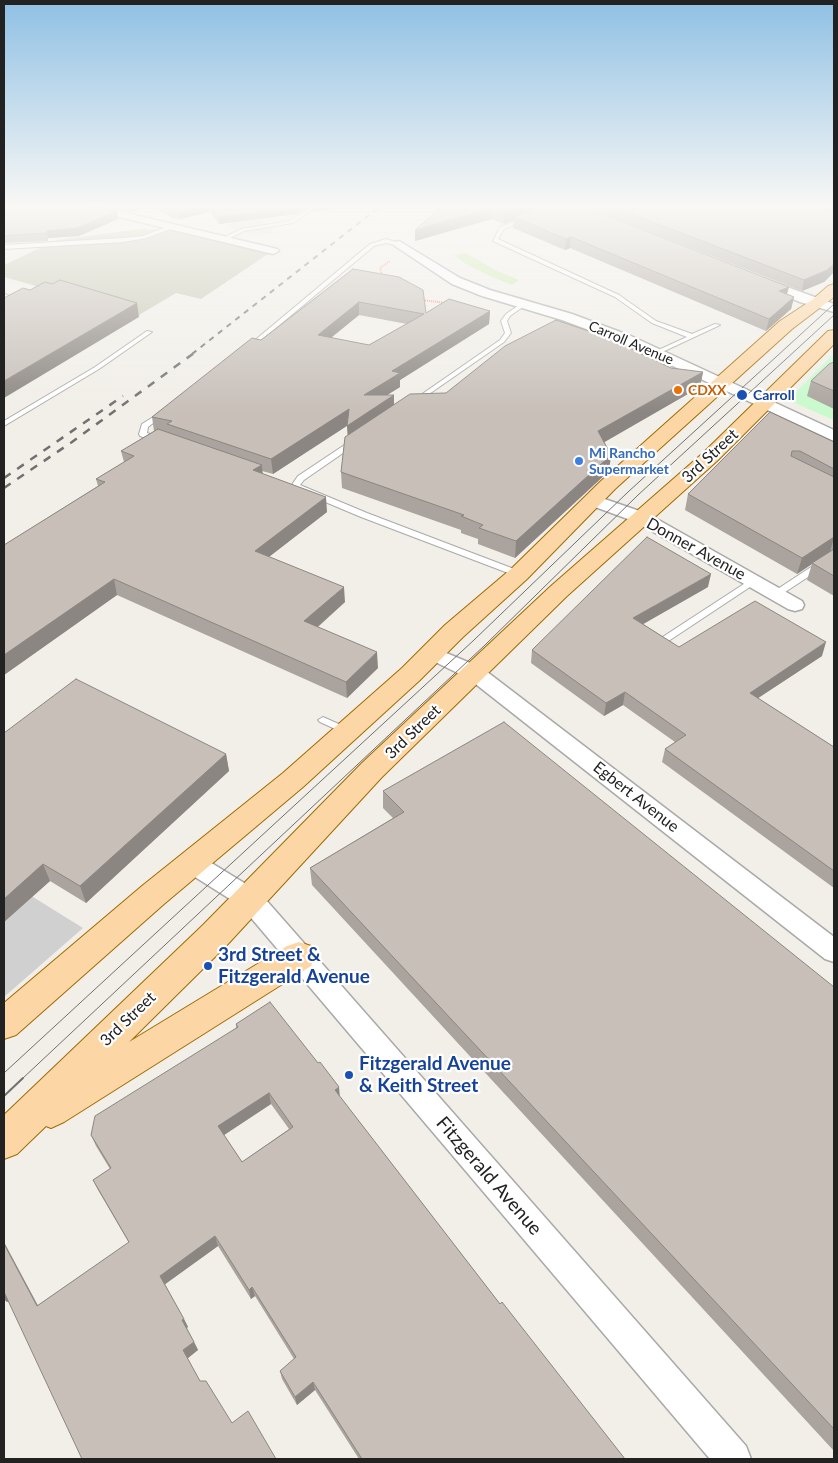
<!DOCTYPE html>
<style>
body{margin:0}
#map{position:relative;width:838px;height:1463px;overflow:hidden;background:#f2efe9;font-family:Lato,sans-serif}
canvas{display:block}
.frame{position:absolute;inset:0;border:5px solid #222;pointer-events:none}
</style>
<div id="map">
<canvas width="838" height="1463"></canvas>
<div class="frame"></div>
</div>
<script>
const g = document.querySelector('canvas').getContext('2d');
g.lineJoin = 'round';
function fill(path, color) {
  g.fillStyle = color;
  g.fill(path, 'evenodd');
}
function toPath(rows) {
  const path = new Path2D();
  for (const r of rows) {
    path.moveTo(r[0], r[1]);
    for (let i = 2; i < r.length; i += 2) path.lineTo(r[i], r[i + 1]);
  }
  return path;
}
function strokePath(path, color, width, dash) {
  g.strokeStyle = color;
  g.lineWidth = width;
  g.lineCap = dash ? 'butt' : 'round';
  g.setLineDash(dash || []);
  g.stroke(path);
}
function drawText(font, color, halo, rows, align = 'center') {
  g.font = font + ' Lato,sans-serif';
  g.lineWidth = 4.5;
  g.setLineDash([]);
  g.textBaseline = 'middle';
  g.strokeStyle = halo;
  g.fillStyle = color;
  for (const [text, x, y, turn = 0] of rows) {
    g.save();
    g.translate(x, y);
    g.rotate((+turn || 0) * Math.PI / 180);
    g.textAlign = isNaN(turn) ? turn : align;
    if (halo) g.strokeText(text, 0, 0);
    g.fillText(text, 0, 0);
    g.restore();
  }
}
const religious = toPath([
 [4,879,83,928,4,997]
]);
const construction = toPath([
 [142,229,174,231,268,254,201,299,176,293,139,315,4,277,4,265,57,240]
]);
const grass = toPath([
 [466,253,495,270,519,280,512,285,492,277,466,264,454,255]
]);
const park = toPath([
 [834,353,834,420,788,400]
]);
const parking = toPath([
 [262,219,275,233,250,236,247,233,231,229,227,224]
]);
const path = toPath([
 [382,275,380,268,390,261],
 [421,300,447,303]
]);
const lane = toPath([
 [309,208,315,208,293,223,244,231,226,240,221,239,241,229,289,221,309,208],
 [523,218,528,219,504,229,498,239,619,295,656,321,692,334,715,324,720,325,658,354,654,354,654,352,687,337,652,323,615,297,493,241,500,227,523,218],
 [171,225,173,226,173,228,146,238,123,242,4,249,4,245,123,238,143,236,171,225],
 [386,239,402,244,399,246,386,243,374,246,252,348,248,348,248,346,370,244,386,239],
 [4,294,19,299,20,300,4,309,4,305,12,300,4,298,4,294],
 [522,303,527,304,510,316,507,321,511,333,504,342,419,401,415,401,415,399,500,340,505,333,501,321,506,314,522,303],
 [147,331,152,332,99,369,4,426,4,421,95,367,147,331],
 [163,411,166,413,165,414,148,427,147,433,163,438,163,442,157,442,140,436,139,434,142,424,163,411],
 [352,440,359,442,304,480,300,485,367,513,522,572,522,576,516,576,361,517,292,488,291,486,298,476,352,440],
 [831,554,834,554,834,560,779,596,773,596,772,594,773,592,831,554],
 [753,578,756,579,757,581,756,583,664,644,658,644,656,642,658,640,753,578],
 [323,717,350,729,351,731,346,734,320,722,318,720,323,717]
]);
const street = toPath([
 [89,208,106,208,277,249,279,251,273,254,90,210,89,208],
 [399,241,460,278,490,290,572,314,631,336,834,430,834,441,621,342,562,320,482,296,452,284,395,246,393,244,395,242,399,241],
 [762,278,834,304,834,312,800,302,758,285,756,282,762,278],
 [593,495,648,514,802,601,804,605,802,609,795,611,788,609,636,522,587,504,585,500,587,496,593,495],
 [432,647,482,668,834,937,834,962,825,959,468,678,425,657,422,653,425,649,432,647],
 [192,854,200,856,259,892,746,1446,751,1459,710,1459,241,906,184,870,180,863,184,856,192,854]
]);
const primary = toPath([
 [834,284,834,297,792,329,615,489,527,579,463,637,420,680,303,787,164,904,16,1035,4,1039,4,1003,142,886,283,773,402,668,445,625,511,569,601,481,780,321,812,300,828,286,834,284],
 [834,330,834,344,717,461,567,596,382,777,227,945,129,1042,287,946,299,942,311,946,316,956,311,966,64,1122,51,1128,46,1126,17,1154,4,1159,4,1115,203,925,362,763,551,586,703,453,828,331,834,330]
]);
const tramFar1 = toPath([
 [4,1073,474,640,628,492,834,304],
 [22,1079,485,645,638,495,834,315]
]);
const tram = toPath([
 [4,1096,23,1078]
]);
const railFar1 = toPath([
 [192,354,378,208]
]);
const rail = toPath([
 [4,478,123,396],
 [4,488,72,442,194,353]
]);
const wall = toPath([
 [4,208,117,211,118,219,79,236,48,238,48,241,4,243],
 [113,208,143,208,132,212],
 [156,208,306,208,296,214,219,224,210,212,180,219,172,218],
 [440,208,587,208,794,297,791,309,766,331,570,248,565,250,513,228,514,220,504,224,492,219,415,241,415,230],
 [588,208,834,208,834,272,824,282,802,291],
 [353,269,426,313,490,311,489,324,400,380,400,387,387,395,394,395,394,405,446,393,671,368,703,372,700,387,604,442,611,455,609,471,515,558,478,544,478,539,461,533,461,530,342,488,341,472,348,436,347,425,273,474,262,471,263,474,327,512,269,557,345,602,318,627,378,668,347,698,117,595,4,675,4,545,98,486,96,479,124,462,121,451,154,431,152,417,261,340],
 [359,315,407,324,369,345,331,338],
 [834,362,834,409,807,396,811,381],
 [770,412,834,442,834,596,807,580,812,564,797,574,685,510,688,494],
 [708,587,643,624,679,647,822,656,758,698,834,747,834,888,662,762,665,749,675,742,623,705,604,716,531,663,532,650],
 [4,733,226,754,229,771,86,903,50,881,4,922],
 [383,791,834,987,834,1451,312,885,310,868,393,818,383,808],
 [236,1024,340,1097,500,1304,625,1459,359,1459,315,1390,297,1405,282,1379,280,1371,294,1359,255,1296,251,1299,218,1246,165,1284,188,1327,187,1328,198,1350,187,1358,200,1381,232,1423,276,1459,8,1301,7,1302,4,1299,38,1305,129,1243,98,1190,93,1180,110,1169,96,1146,91,1135,236,1028],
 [271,1104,289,1129,242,1162,224,1135]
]);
const shadedWall = toPath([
 [131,208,143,208,132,212],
 [196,208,210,208,210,212,180,219,179,212],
 [289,208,306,208,296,214,219,224,219,217],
 [312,208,339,208,313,212],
 [492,208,492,219,415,241,415,230],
 [520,208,550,208,514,217,514,220,504,224,504,213],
 [117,211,118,219,79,236,48,238,48,241,47,231],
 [571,237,570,248,565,250,566,239],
 [834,264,834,272,824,282,802,291,804,280],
 [789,287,786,298,779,291],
 [794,297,791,309,766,331,769,319],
 [359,302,359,315,318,348,318,335],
 [137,303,139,317,4,398,4,381],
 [490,311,489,324,400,380,400,387,365,409,364,395,392,371],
 [703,372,700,387,596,447,598,431],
 [394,395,394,409,348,440,347,426],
 [349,409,350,424,273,474,271,459],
 [611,455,609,471,515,558,516,541],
 [262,465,263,480,253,470],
 [326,497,327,512,257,566,255,551],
 [834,537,830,552,797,574,802,558],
 [711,574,708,587,631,631,633,618],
 [114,579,117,595,4,675,4,655],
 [344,587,345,602,306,637,304,621],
 [826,642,822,656,746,706,750,693],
 [377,652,378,668,347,698,346,682],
 [625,692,623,705,604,716,606,703],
 [226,754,229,771,86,903,80,886],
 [43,864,50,881,4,922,4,899],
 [339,1087,340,1098,335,1090],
 [269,1093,271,1104,221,1137,218,1126],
 [215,1236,218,1246,164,1285,160,1276],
 [4,1242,43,1315,37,1306,4,1244],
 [252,1287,255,1296,251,1299,249,1290],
 [4,1292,10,1300,7,1302,4,1299],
 [184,1319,188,1327,186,1328,182,1320],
 [194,1342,198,1350,187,1359,183,1350],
 [313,1382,315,1390,297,1405,295,1397]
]);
const building = toPath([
 [4,208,101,208,117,211,77,228,47,231,46,233,4,236,4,208],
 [167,208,196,208,179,212,171,210,167,208],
 [212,208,289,208,219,217,212,208],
 [440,208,520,208,504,213,492,208,415,230,440,208],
 [540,208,587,208,789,287,779,291,794,297,769,319,571,237,566,239,514,217,540,208],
 [616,208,816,208,834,213,834,264,827,270,804,280,616,208],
 [353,269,399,277,423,290,426,313,449,299,490,311,392,371,400,373,364,395,394,395,347,426,349,409,271,459,167,424,172,421,152,417,252,338,261,340,353,269],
 [359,302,424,314,369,345,318,335,359,302],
 [60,280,137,303,4,381,4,298,23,288,30,290,45,282,52,284,60,280],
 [556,320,606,337,671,368,703,372,598,431,611,455,516,541,479,528,483,525,461,516,464,515,341,472,345,437,410,394,446,393,505,346,556,320],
 [834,362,834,391,811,381,829,364,834,362],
 [770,412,834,442,834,469,800,451,792,451,791,456,834,477,834,537,802,558,688,494,770,412],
 [158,429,262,465,253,470,326,497,255,551,344,587,304,621,377,652,346,682,114,579,4,655,4,545,105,482,96,479,134,456,121,451,158,429],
 [647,537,711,574,633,618,679,647,755,601,826,642,750,693,834,747,834,871,665,749,686,735,625,692,606,703,532,650,647,537],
 [834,549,834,576,812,563,834,549],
 [76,679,226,754,80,886,43,864,4,899,4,733,76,679],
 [504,722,834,987,834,1429,310,868,404,812,383,791,504,722],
 [270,1002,318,1063,320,1062,339,1087,335,1090,500,1304,502,1302,625,1459,362,1459,313,1382,295,1397,280,1371,296,1357,252,1287,249,1290,215,1236,160,1276,184,1319,182,1320,194,1342,183,1350,200,1381,206,1381,232,1423,248,1411,276,1459,82,1459,4,1292,4,1244,37,1306,129,1242,93,1180,111,1168,91,1135,95,1116,238,1027,236,1024,270,1002],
 [269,1093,293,1127,242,1162,218,1126,269,1093]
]);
const markers = [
 [678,390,5,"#e8710a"],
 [742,395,6,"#1a4fb4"],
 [579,461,5,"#3f7fe0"],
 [208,966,5,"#1a4fb4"],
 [349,1075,5,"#1a4fb4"]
];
const farStreetnames = [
 ["Carroll Avenue",631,343,23]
];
const farFoodnames = [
 ["CDXX",688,390]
];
const farTransitnames = [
 ["Carroll",753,395]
];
const farShopnames = [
 ["Mi Rancho",589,453],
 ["Supermarket",589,469]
];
const streetNames = [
 ["3rd Street",710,456,-43],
 ["Donner Avenue",696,549,29],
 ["3rd Street",413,732,-44],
 ["Egbert Avenue",636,797,38],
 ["3rd Street",128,1019,-44]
];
const nearTransitnames = [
 ["3rd Street &",218,955],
 ["Fitzgerald Avenue",218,977],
 ["Fitzgerald Avenue",359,1064],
 ["& Keith Street",359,1086]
];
const nearStreetnames = [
 ["Fitzgerald Avenue",489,1176,49]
];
fill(religious, '#d0d0d0');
fill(construction, '#c7c7b4');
fill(grass, '#cdebb0');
fill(park, '#c8facc');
fill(parking, '#e2e2e2');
strokePath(lane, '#a9a9a9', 2);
strokePath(street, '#a9a9a9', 3);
strokePath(primary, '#a06b00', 2);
strokePath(path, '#fa8072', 2, [1, 1]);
fill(lane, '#fff');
fill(street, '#fff');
fill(primary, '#fcd6a4');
strokePath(tramFar1, '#707070', 1);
strokePath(tram, '#707070', 2);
strokePath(railFar1, '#707070', 2, [5.5, 5.5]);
strokePath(rail, '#707070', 2.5, [8, 8]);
fill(wall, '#aba49e');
fill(shadedWall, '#8b8681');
fill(building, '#c7bfb8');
strokePath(building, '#8b8681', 1);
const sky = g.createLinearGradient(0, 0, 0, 413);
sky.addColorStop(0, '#8fc0e4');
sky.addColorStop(0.5, '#f9f8f5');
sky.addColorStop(1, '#f9f8f500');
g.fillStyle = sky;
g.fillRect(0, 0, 838, 413);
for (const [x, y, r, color] of markers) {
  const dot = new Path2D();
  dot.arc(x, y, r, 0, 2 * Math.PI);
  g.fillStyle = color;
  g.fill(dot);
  strokePath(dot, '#fff', 2);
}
drawText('14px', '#222', '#fff', farStreetnames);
drawText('bold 14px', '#c56008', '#fff', farFoodnames, 'left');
drawText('bold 14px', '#164399', '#fff', farTransitnames, 'left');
drawText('bold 14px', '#366cbe', '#fff', farShopnames, 'left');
drawText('16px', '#222', '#fff', streetNames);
drawText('bold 19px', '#164399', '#fff', nearTransitnames, 'left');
drawText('19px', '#222', '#fff', nearStreetnames);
</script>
